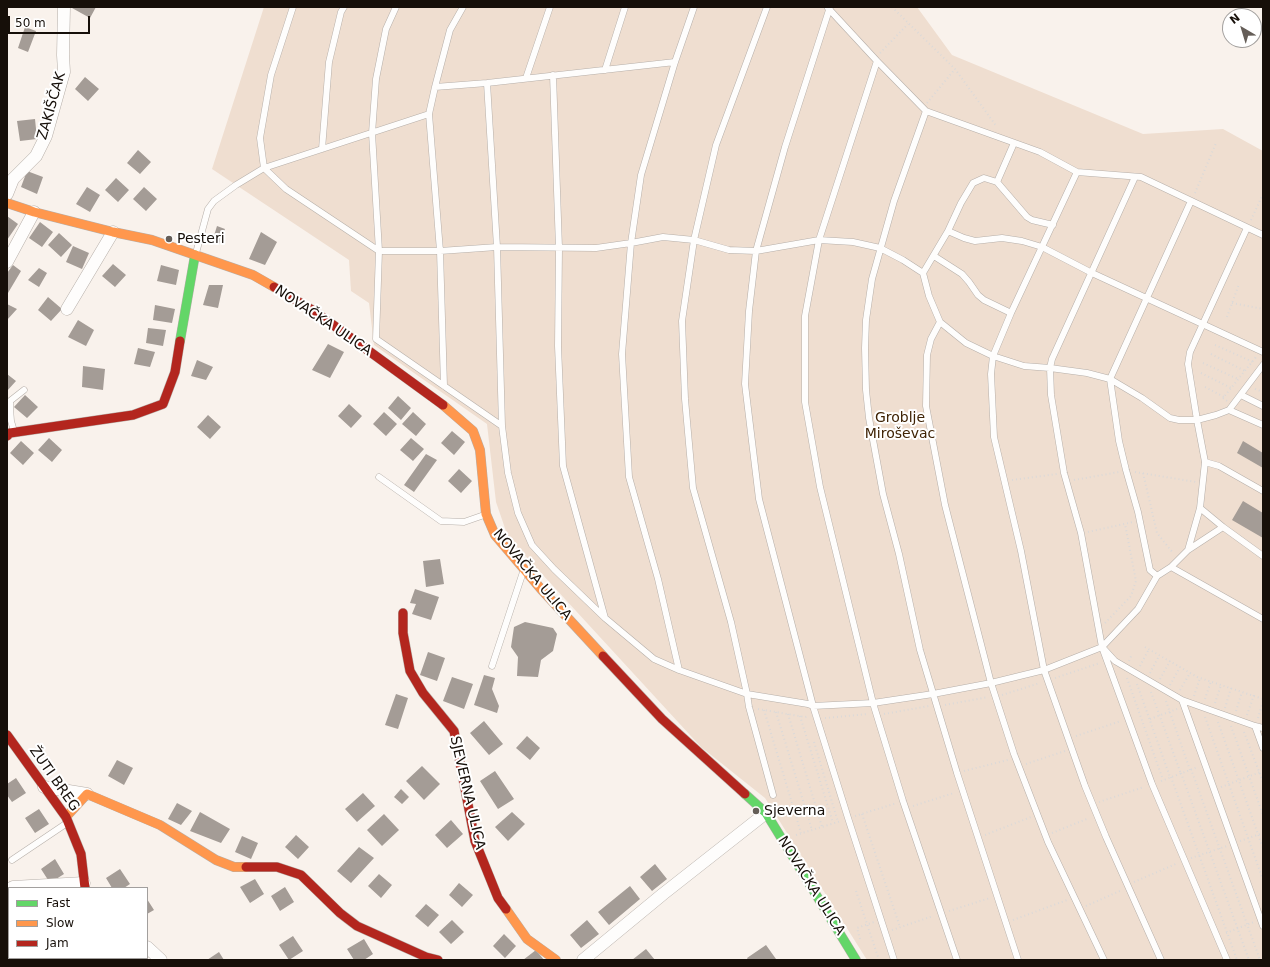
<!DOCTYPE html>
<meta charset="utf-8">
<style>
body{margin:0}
#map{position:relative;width:1270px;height:967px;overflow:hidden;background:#f9f2ec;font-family:"DejaVu Sans",sans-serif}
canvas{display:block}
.frame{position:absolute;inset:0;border:8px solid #160f09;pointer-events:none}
.legend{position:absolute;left:8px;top:887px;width:140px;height:72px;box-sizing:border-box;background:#fff;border:1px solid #a29f9d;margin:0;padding:5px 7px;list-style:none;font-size:12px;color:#160f09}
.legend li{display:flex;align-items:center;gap:8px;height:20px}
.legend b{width:20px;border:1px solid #a29f9d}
.north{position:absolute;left:1222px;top:8px;width:40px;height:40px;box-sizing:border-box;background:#fff;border:1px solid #a29f9d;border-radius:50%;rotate:322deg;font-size:11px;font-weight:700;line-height:16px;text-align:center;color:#160f09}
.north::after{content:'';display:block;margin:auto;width:14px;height:18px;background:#655e58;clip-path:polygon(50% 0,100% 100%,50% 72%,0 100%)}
.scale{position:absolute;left:8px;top:16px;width:82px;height:18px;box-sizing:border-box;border:2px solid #160f09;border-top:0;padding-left:5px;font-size:12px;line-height:14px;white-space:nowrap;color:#160f09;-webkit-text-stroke:3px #fff;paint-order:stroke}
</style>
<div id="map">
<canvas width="1270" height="967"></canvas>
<div class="frame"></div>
<ul class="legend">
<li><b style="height:5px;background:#63d668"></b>Fast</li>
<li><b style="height:5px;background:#ff974d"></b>Slow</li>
<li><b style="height:5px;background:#b3261e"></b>Jam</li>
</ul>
<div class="north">N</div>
<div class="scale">50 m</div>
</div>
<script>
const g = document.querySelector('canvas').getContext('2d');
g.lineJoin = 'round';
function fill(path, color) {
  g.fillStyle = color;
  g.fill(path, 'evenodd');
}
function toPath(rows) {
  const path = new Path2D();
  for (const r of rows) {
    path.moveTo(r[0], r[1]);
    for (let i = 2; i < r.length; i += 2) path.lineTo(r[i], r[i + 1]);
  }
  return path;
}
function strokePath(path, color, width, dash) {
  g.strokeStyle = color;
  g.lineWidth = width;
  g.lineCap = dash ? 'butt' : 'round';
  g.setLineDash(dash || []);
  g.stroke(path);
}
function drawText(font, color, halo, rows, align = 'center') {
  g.font = font + ' "DejaVu Sans",sans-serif';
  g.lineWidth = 4;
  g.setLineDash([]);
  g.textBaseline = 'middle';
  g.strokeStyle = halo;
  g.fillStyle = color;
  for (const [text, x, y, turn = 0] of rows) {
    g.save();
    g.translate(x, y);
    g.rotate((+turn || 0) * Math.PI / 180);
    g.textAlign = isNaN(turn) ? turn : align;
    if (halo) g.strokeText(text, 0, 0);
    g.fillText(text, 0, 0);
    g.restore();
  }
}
const green = toPath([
 [264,7,917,7,952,55,1143,134,1223,129,1263,151,1263,960,867,960,765,798,701,747,508,537,496,502,487,424,374,345,369,303,351,291,349,260,212,169]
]);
const building = toPath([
 [73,7,96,7,90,18,72,8],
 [25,27,36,31,28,52,18,48],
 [85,77,99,89,88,101,75,89],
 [35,119,37,139,20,141,17,121],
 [138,150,151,162,140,174,127,163],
 [27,171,43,177,37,194,21,187],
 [116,178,129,190,118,202,105,190],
 [87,187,100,195,90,212,76,204],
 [144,187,157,199,146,211,133,199],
 [7,216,18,224,7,240],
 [40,222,53,232,42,247,29,238],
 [217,226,225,229,219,244,212,242],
 [261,232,277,242,265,265,249,259],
 [59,233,72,245,61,257,48,245],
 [73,246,89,253,82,269,66,262],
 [113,264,126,275,115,287,102,276],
 [13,265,21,271,8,293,7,273],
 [161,265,179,270,176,285,157,281],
 [39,268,47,273,39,287,28,280],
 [209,285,223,285,218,308,203,305],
 [48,297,62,309,51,321,38,310],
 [7,304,17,309,7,320],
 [155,305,175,309,172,323,153,320],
 [78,320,94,330,86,346,68,337],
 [148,328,166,330,163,346,146,343],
 [328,344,344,352,330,378,312,370],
 [138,348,155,352,150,367,134,364],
 [197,360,213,367,206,380,191,376],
 [83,366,105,369,103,390,82,387],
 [7,374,16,381,7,391],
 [25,395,38,407,27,418,14,407],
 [398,396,411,408,401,420,388,408],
 [349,404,362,416,351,428,338,416],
 [384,412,397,424,386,436,373,424],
 [413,412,426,424,416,436,402,424],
 [208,415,221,427,210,439,197,427],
 [452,431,465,442,454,455,441,443],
 [49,438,62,450,52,462,38,450],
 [411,438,424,449,413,461,400,450],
 [21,441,34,453,23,465,10,453],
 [1243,441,1263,453,1263,468,1237,453],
 [426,454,437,460,414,492,404,485],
 [459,469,472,481,461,493,448,481],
 [1243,501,1263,513,1263,538,1232,520],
 [440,559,444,584,426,587,423,561],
 [415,589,439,597,431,620,412,614,416,604,410,603],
 [525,622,553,628,557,634,553,651,541,660,538,677,517,676,518,657,511,647,514,627],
 [428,652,445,658,437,681,420,675],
 [484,675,495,678,492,689,499,706,497,713,474,705],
 [452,677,473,684,464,709,443,701],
 [396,694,408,698,398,729,385,725],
 [484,721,503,744,489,755,470,733],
 [527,736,540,748,530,760,516,748],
 [117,760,133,768,124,785,108,776],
 [422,766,440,784,424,800,406,781],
 [495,771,514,799,498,809,480,781],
 [16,778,26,793,12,802,7,795,7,784],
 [401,789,409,797,402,804,394,797],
 [363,793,375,806,357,822,345,809],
 [177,803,192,811,181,825,168,819],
 [39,809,49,824,35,833,25,818],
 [200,812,230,829,221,843,190,831],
 [512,812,525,824,508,841,495,827],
 [384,814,399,830,382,846,367,830],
 [451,820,463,834,447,848,435,835],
 [296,835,309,847,298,859,285,847],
 [242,836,258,843,251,859,235,852],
 [359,847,374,858,351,883,337,871],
 [55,859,64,874,50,883,41,869],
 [655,864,667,879,652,891,640,877],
 [120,869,130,884,124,888,112,888,106,878],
 [379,874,392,885,381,898,368,886],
 [255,879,264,894,250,903,240,887],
 [459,883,473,895,462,907,449,895],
 [630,886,640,899,609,925,598,912],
 [285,887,294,902,280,911,271,896],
 [147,899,154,910,147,914],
 [426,904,439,915,428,927,415,916],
 [452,920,464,932,451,944,439,932],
 [587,920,599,934,581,948,570,935],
 [504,934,516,946,505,958,493,946],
 [293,936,303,951,289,960,279,945],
 [364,939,373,954,364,960,354,960,347,949],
 [766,945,776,959,748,960,747,958],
 [646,949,655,960,632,960],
 [536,950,544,960,523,960],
 [219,952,224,960,207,960]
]);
const path = toPath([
 [892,7,955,69,997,127],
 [880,53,908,24],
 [927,103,955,69],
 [1195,193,1216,143],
 [1251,220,1263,194],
 [1232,303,1263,309],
 [1227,317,1239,284],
 [1215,345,1253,362],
 [1211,354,1245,371],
 [1203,363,1238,379],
 [1201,373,1231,388],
 [1205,387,1224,397],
 [1255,389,1263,392],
 [1227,401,1223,398,1256,357],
 [1135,472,1196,482],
 [1143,473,1157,533,1173,553],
 [1012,480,1057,474],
 [1074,480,1119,472],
 [1088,532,1133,522],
 [1105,623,1131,596,1136,581,1125,524],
 [1145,647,1197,677,1263,699],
 [1129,661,1132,654],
 [1140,666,1149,649],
 [1150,673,1159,656],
 [1055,678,1100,663],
 [1127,678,1163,780],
 [1160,679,1170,661],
 [1137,684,1170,777],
 [1170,685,1180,667],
 [1180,690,1190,673],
 [1151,692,1181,774],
 [1002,695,1040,683],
 [1194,696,1200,678],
 [1205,699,1211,681],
 [1166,701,1190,770],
 [1215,703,1221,685],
 [945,705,988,697],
 [1225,708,1231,688],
 [758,709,805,717,809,716],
 [764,710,801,833],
 [1236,711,1242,692],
 [776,712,812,830],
 [788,714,822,827],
 [884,714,929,706],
 [1247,715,1254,695],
 [800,716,833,823],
 [1205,717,1263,880],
 [825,718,868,714],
 [1258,718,1263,702],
 [1150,719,1177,709],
 [1218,722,1263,848],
 [1231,726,1263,815],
 [1244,732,1263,782],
 [1076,736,1121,721],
 [814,742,838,822],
 [1026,764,1065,751],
 [1191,769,1260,960],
 [964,771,1008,760],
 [1181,773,1249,960],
 [1171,777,1237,960],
 [1161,781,1198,767],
 [1221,787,1263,771],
 [1099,802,1144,787],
 [913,806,954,793],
 [862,814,900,927],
 [855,816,897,803],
 [1052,833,1089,818],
 [796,835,841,821],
 [985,835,1031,817],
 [1240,841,1263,833],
 [1191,858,1227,846],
 [1134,882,1178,863],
 [856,891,879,960],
 [1086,906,1122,890],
 [949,911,990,898],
 [1013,920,1067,900],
 [892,930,933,916],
 [1226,933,1254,922],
 [860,939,857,928,874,922]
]);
const lane = toPath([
 [293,7,271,75,260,138,264,168,286,189,379,251,440,251,497,247,596,248,631,243,663,237,694,240,729,250,756,251,819,240,853,242,880,248,903,260,923,273,929,296,940,322,966,343,993,356,1024,366,1050,368,1087,373,1110,379,1142,398,1170,418,1179,420,1197,420,1216,415,1229,410,1263,365],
 [396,7,386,29,376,79,372,133,379,251,376,339,502,426,508,473,518,513,532,545,554,569,605,618,654,659,679,670,747,694,808,704,813,706,873,703,933,694,991,683,1044,670,1102,647,1138,609,1157,576,1171,567,1263,619],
 [767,7,716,145,694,240,682,321,685,399,693,488,731,622,747,694,749,707,773,795],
 [830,7,785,147,756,251,749,311,745,384,759,499,813,706,848,818,894,960],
 [828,8,877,61,926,111,1040,152,1077,172,1141,177,1263,235],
 [877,61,819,240,805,316,805,402,820,487,873,703,903,801,957,960],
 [605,70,625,7],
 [553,75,559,248,558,346,563,466,605,618],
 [526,78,550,7],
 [487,83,497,247,502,426],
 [435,87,450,30,463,7],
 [926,111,894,201,872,279,866,320,865,348,866,390,869,418,883,494,899,554,920,650,957,773,1018,960],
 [322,149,329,62,341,12,344,7],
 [1077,172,1011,313,993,356,991,374,994,437,1021,551,1044,670,1085,786,1106,837,1161,960],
 [1135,177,1052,359,1050,368,1051,395,1064,473,1081,533,1102,647,1152,784,1227,960],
 [997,182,1027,217,1032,220,1053,225],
 [948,231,964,238,975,241,1002,238,1022,241,1042,247,1092,273,1263,352],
 [196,253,208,209,214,201,236,185,264,168,429,114],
 [934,256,962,274,969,282,978,295,984,300,1011,313],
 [923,273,948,231,961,203,973,183,984,178,997,182,1014,143],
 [940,322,931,339,927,355,926,406,945,505,991,683,1014,754,1048,842,1104,960],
 [444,386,440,251,429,114,435,87,487,83,675,62],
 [1241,395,1263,406],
 [1229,410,1263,425],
 [14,431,11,421,10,408,10,401,24,390],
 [1205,462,1219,466,1263,491],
 [379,477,441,521,464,522,484,515],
 [1200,508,1223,527,1263,556],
 [1188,550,1223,527],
 [1171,567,1188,550,1200,508,1205,462,1197,420,1188,364,1190,352,1247,228],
 [1157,576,1150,570,1138,512,1126,470,1119,441,1110,379,1191,201],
 [1104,649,1115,661,1182,700,1255,726],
 [492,666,523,572],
 [679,670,658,579,629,477,622,354,631,243,641,175,675,62,694,7],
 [1182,700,1263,926],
 [1263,728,1255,726,1263,748],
 [12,860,67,823]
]);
const street = toPath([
 [7,194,13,179,36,156,46,136,64,72,63,55,64,7],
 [7,262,34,212],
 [67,309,113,232],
 [44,787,87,794],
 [11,888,13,887,84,883],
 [147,947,161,960],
 [583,960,663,894,766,813]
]);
const fast = toPath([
 [180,341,195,255],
 [745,794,766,813,856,960]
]);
const slow = toPath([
 [7,203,34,212,113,232,152,240,253,275,274,287],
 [443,405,473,431,480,450,486,514,495,535,541,589,603,656],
 [66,817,87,794,160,825,216,860,234,867,246,867],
 [506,909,527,939,556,960]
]);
const jam = toPath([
 [274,287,314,311,443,405],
 [7,436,10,433,133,415,163,404,175,372,180,341],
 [403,613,403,633,410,671,423,693,454,731,475,841,498,898,506,909],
 [603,656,662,719,745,794],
 [7,735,66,817,81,854,85,888],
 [246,867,277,867,301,875,340,913,357,926,426,957,438,960],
 [98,958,98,960]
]);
const markers = [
 [169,239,4,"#655e58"],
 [756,811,4,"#655e58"]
];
const streetNames = [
 ["ZAKIŠČAK",52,106,-74],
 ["NOVAČKA ULICA",323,321,34],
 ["NOVAČKA ULICA",532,575,50],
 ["ŽUTI BREG",54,779,55],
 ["SJEVERNA ULICA",467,793,77],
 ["NOVAČKA ULICA",811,886,58]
];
const poiNames = [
 ["Pesteri",177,239],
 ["Sjeverna",764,811]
];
const parkNames = [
 ["Groblje",900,418],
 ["Miroševac",900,434]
];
fill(green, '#efded0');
fill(building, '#a49c96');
strokePath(lane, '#b6afa9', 7);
strokePath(street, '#b6afa9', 13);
strokePath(fast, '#b6afa9', 10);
strokePath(slow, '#b6afa9', 10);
strokePath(jam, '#b6afa9', 10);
strokePath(path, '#dbd9d8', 2, [1, 3]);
strokePath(lane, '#fefdfc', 6);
strokePath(street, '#fefdfc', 12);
strokePath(fast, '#63d668', 9);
strokePath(slow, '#ff974d', 9);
strokePath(jam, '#b3261e', 9);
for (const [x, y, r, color] of markers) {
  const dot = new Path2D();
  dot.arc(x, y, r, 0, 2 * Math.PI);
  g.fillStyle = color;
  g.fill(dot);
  strokePath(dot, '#fff', 1.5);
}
drawText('14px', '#160f09', '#fff', streetNames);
drawText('14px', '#160f09', '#fff', poiNames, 'left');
drawText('14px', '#3f2305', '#fff', parkNames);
</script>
